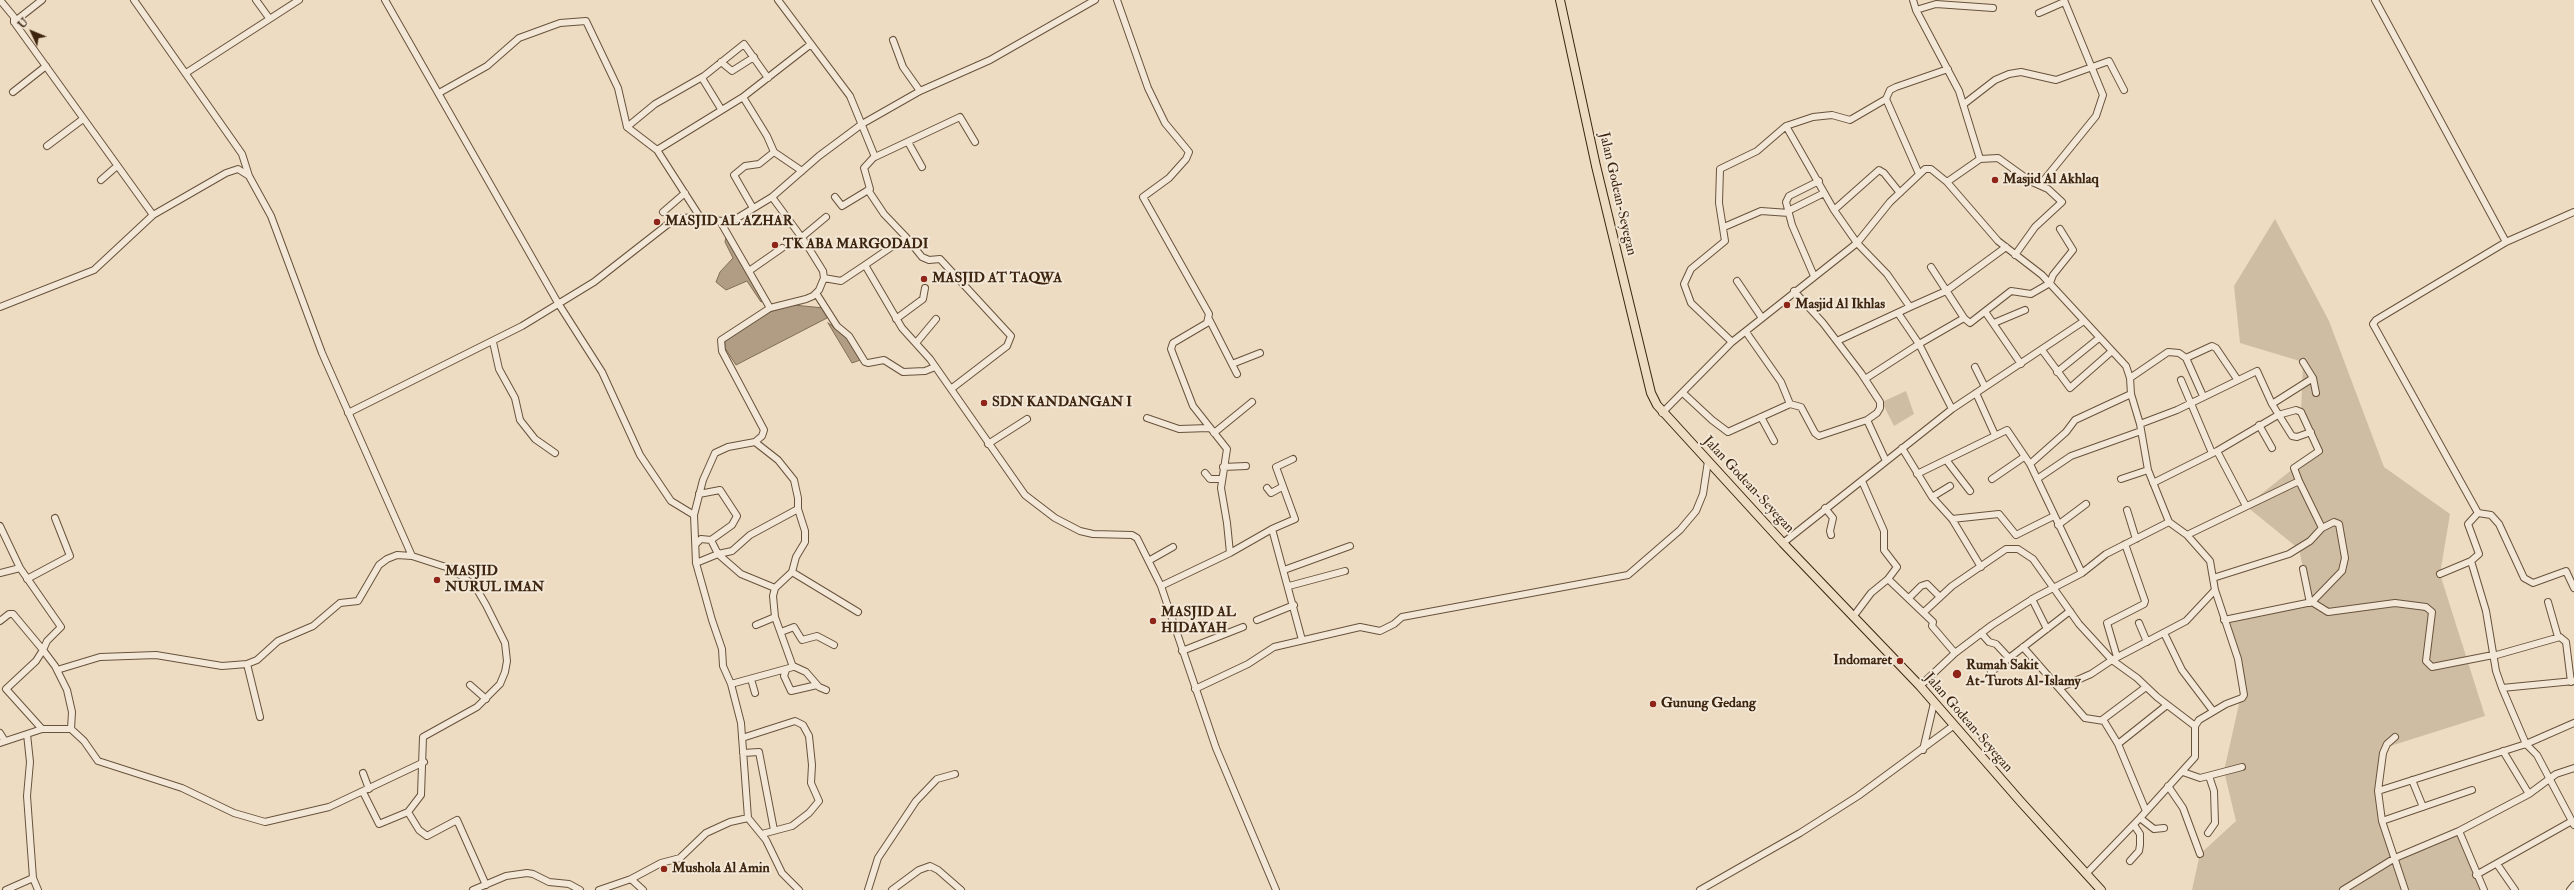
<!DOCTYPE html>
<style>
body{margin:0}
#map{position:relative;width:2574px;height:890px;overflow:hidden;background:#eddcc1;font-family:"IM FELL Double Pica",serif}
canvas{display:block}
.north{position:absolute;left:12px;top:12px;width:40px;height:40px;-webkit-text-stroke:3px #f3e8d7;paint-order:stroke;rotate:314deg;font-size:11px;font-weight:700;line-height:16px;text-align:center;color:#3c240f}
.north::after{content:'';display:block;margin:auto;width:14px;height:18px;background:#3c240f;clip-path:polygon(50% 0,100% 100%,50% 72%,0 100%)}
</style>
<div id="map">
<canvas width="2574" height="890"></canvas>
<div class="north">U</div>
</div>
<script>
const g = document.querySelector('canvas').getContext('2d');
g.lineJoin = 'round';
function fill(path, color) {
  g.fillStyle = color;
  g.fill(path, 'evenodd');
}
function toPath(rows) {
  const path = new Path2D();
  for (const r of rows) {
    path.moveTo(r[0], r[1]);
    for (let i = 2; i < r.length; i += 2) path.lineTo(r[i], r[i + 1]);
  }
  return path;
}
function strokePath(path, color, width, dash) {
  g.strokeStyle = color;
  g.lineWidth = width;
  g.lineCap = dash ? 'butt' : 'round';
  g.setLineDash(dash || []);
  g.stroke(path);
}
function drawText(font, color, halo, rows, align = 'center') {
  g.font = font + ' "IM FELL Double Pica",serif';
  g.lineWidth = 4;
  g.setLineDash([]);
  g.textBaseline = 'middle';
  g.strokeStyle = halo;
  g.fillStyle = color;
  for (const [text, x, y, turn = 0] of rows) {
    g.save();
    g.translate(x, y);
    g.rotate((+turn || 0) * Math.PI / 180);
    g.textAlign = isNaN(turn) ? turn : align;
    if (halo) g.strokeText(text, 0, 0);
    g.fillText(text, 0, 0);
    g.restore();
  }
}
const green = toPath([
 [2275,219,2329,321,2384,467,2450,514,2440,574,2485,716,2384,748,2378,791,2382,821,2395,858,2461,830,2486,890,2192,890,2200,854,2236,821,2224,771,2243,686,2224,620,2310,602,2299,549,2246,506,2294,468,2318,453,2301,412,2303,362,2240,343,2234,286],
 [1906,391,1914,414,1894,426,1882,402]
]);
const water = toPath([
 [726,236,763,301,761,302,747,281,726,290,716,282,720,272,733,258,725,242,726,236],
 [793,305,824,308,827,318,736,365,725,348,725,339,772,311,793,305],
 [828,323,848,336,863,359,852,363,828,323]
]);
const minor = toPath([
 [0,0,14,17,14,22],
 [42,0,14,22,153,215],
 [134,0,242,154,249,176],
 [256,0,269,18],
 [385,0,558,303,602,372,640,455,671,501,694,515],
 [778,0,850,96,875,157,960,117,975,142],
 [1117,0,1148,88,1165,123,1189,152,1186,159,1169,178,1143,197,1209,314,1207,323,1173,343,1171,349,1193,406,1227,449,1221,488,1227,523,1230,553,1161,586],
 [1913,0,1916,10,1959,91,1980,159,1947,182,1998,241,2042,275,2126,366,2130,378,2131,394,2140,424,2148,470,2169,522,2106,554,2082,573,2034,598,1992,625,1955,653,1920,686],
 [2375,0,2506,242],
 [1916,10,1936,4,1993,8],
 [2039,13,2064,2],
 [893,40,903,67,920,91],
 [721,62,732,71,754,57],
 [186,73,299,0],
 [702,78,721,109],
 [13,92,46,66],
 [439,93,487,66,519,38,560,23,586,21,618,88,627,127,657,150,700,217],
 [743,97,767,136,774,152,759,164,745,166,734,175,753,208],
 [1964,104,1995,80,2009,74,2021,72,2056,80,2109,61,2124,90],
 [1786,126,1834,210,1857,243,1887,274,1910,307,1946,291,2006,247],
 [627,127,655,104,704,76,744,44,768,78],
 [908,142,922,167],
 [47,146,83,119],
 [657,150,743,97,811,44],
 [774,152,802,171],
 [1980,159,1998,158,2030,181,2048,189,2062,202,2035,227,2015,255],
 [1919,174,1886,99,1890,90,1896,87,1948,69],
 [101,180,117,166],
 [2040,185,2096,116,2103,95,2064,0],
 [868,190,884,214,906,237],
 [772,197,805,242,823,271,824,278,841,281,865,265,902,328,930,359,1025,495,1055,518,1080,531,1093,534,1132,535,1137,538,1161,586,1216,748,1276,890],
 [835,197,842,206,870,189,864,168,875,156],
 [1834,210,1879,170,1884,173,1900,193],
 [1788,211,1824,193],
 [663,212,685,193],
 [2574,212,2506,242,2376,320,2373,324,2478,513,2491,515,2499,524,2524,578,2533,583,2566,571,2574,588],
 [720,221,770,308],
 [1724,227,1761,211,1789,213],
 [802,237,826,217],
 [865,265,906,237,922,257,929,260,940,259,1011,336,1007,346,951,389],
 [1931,267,1964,318],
 [749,271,782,248],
 [1814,276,1792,225,1786,202,1789,196,1819,181],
 [1737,281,1762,318],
 [816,293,837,326,849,336,865,362,868,363,884,360,903,372,925,371,935,367],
 [0,307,94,270,153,215,226,173,238,169,249,176,271,216,322,353,412,556,397,555,387,559,379,565,358,601,340,603,313,626,278,641,257,660,247,664,222,666,156,655,100,657,57,670],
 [1898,313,1919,344,1952,409],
 [1986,313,2021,364],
 [896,319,923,299,925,288],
 [1209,319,1237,374],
 [1994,323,2025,310],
 [1746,332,1781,382,1790,404],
 [1837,341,1910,307],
 [493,342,499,369,515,398,520,420,535,439,555,453],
 [1732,342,1691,303,1684,284,1691,269,1725,241,1719,203,1720,169,1757,151,1786,126,1813,117,1832,115,1850,120,1886,99],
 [916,343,936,319],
 [2042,350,2070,388,2112,351],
 [2186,358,2203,396],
 [2303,362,2313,378,2316,393],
 [1232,364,1260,353],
 [1975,367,1985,387],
 [2057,372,2099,338],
 [2130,378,2168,352,2179,353,2186,358,2212,346,2216,348,2237,379],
 [1865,379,1919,344,1964,318,1970,323,2011,291,2031,294,2050,283,2053,275,2073,250,2060,229],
 [2181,380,2212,453],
 [1683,393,1712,420,1728,432,1790,404,1801,407,1815,433,1819,436,1867,420,1877,413,1880,408,1880,402,1861,373,1823,323,1794,291],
 [1976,393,1995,435],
 [2272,404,2313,378],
 [348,413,522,326,594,282,672,221,681,218,700,217,720,221,734,220,772,197,819,156,862,124,920,91,990,60,1095,0],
 [1662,413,1732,342,1857,243,1890,202,1925,169,1931,169,1947,182],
 [1761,417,1774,441],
 [1147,418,1179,429,1209,428],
 [1867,420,1886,461],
 [2140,424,2177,410,2257,371,2272,404,2292,436,2297,437,2311,432],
 [2259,425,2272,448],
 [1214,433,1252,402],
 [988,444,1027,419],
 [1902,448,1932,497,1952,519,1981,567],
 [2217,451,2246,506],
 [1947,461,1970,491],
 [2030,464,2066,432,2075,420,2131,394],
 [1223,467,1246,466],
 [1205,473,1210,479,1222,479],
 [1917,474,2007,430,2030,464,2082,573],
 [1992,479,2024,457],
 [2037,479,2071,456,2141,431],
 [2121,479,2148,470],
 [1862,481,1884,531,1884,550,1897,567,1888,579,1933,622,1932,626,1955,653],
 [2299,481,2322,528,2334,522,2339,524,2345,558,2342,571,2312,602,2328,612,2395,603,2426,607,2432,612,2426,661,2432,667,2493,655],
 [2153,483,2217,451,2278,415,2296,410,2301,412,2319,451,2294,468,2299,481,2187,535],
 [1267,488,1271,493,1282,487],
 [699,494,720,490,737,516,732,525,711,540,718,554,741,574,775,588],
 [1932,497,1950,486],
 [1825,508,1833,518,1830,531,1831,535],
 [2127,510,2136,539],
 [2478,513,2468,524,2479,554,2471,561,2486,611,2496,671,2502,688],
 [1952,519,1999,514,2016,535,2054,516],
 [2058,525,2086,504],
 [0,526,20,568,61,627,47,641,43,650,55,666,67,690,72,712,71,729,42,729,27,734],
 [1272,529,1295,519,1276,467,1293,459],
 [1783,543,1952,409,2084,321],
 [696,544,701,539,711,540],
 [1230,553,1272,529,1302,640],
 [1150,560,1173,547],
 [696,563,718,554,732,551,750,535,798,509],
 [2303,569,2310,603],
 [1284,570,1350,546],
 [792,572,858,612],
 [0,573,20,568],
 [2440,574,2471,561],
 [2213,578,2289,554,2310,541,2322,528],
 [27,579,70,556,55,518],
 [1289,586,1345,571],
 [1910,597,1921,586,1927,584,1940,597],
 [2032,599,2047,629],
 [2548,602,2558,637],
 [1924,612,1952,586,2006,549,2018,549,2033,559,2079,624,2112,660,2186,621,2215,590],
 [1853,617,1871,593,1888,579],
 [1257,620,1294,605],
 [2224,620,2312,602],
 [0,621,9,614,13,614,43,650,36,661,6,689,42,729],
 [2139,623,2147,642],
 [756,625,775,617],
 [781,632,794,627,802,640,817,636,834,645],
 [1981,633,1989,642,1996,644,2009,658],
 [2164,633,2182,670,2213,711],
 [2023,647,2085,718,2104,721,2118,744,2146,811],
 [1182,651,1243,627],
 [2493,656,2560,637,2566,642,2571,682],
 [2117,657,2107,623,2144,604,2145,601,2125,544],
 [247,664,260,717],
 [793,666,806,672,819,687,826,690],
 [786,670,784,676,791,691,817,685],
 [1991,672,2070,611],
 [751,679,755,693],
 [2574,681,2502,688,2526,744,2537,755,2574,825],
 [731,684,793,667,775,617,773,596,775,588,792,572,796,557,805,542,805,531,798,509,798,498,794,480,778,460,755,442],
 [470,685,486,699],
 [2059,688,2091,674,2112,660,2137,678,2157,697,2195,726],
 [1195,689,1248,664,1274,647,1360,627,1380,631,1394,624,1402,617,1628,575,1680,530,1696,511,1703,494,1708,461],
 [2102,720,2146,687],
 [71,729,84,741,98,761,182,788,234,813,265,822,329,807,424,762],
 [0,733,5,741],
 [742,738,795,721,803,725,809,736,812,765,811,783,819,801,809,813,792,826,762,834],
 [0,743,27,734,30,762,27,796,33,878,38,890],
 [2118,744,2167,705],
 [1923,750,1934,703],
 [2503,751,2529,794],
 [743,753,759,752,774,830],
 [2183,772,2200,778,2242,767],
 [363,773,369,789],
 [2412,780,2423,807],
 [2168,786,2183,808,2200,854],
 [2378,791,2383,753,2387,744,2395,737],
 [363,792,379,824,408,812,421,795,423,737,477,707,500,684,505,672,507,661,505,643,486,605,475,586,452,569,412,556],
 [408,812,419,830,427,836,457,820,486,885],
 [2140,818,2154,829,2164,828],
 [2382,821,2472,790],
 [2208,833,2215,823,2214,791,2209,776],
 [2130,861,2139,851,2140,845,2140,834,2134,825],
 [2497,864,2515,890],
 [2086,874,2140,818,2195,757,2195,726,2199,720,2226,704,2242,698,2244,695,2238,659,2215,590,2210,561,2187,535,2169,522],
 [2476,875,2572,821],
 [631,879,643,890],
 [6,890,33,878],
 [473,890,506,876,527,873,533,874,549,882,569,884,580,890],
 [599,890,631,879,661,863,680,858,706,833,730,822,748,818],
 [799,890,782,873,766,840,748,818,741,723,731,684,723,666,722,649,712,620,696,563,694,515,703,480,715,453,728,447,755,442,762,436,764,430,722,351,721,340,770,308,806,299,813,296,819,290,824,278],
 [868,890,878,858,916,801,937,779,955,774],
 [892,890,919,870,930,866,938,870,961,890],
 [1700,890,1800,833,1858,796,1953,726],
 [2343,890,2395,858,2459,831],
 [2405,890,2382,821,2378,791,2526,744,2574,723],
 [2484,890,2459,831,2529,794,2556,774,2574,768],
 [2570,890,2574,885]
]);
const major = toPath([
 [1560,0,1596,166,1651,393,1657,405,1783,543,1920,686,2021,802,2101,890]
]);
const markers = [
 [1995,180,4,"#8f2418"],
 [657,222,4,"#8f2418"],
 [775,245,4,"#8f2418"],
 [924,279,4,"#8f2418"],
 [1787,305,4,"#8f2418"],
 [984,403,4,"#8f2418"],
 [437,580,4,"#8f2418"],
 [1153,621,4,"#8f2418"],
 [1900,661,4,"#8f2418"],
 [1957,674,5,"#8f2418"],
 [1653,704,4,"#8f2418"],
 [664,869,4,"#8f2418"]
];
const poiNames = [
 ["Masjid Al Akhlaq",2003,180],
 ["MASJID AL AZHAR",665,222],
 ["TK ABA MARGODADI",783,245],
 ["MASJID AT TAQWA",932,279],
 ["Masjid Al Ikhlas",1795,305],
 ["SDN KANDANGAN I",992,403],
 ["MASJID",445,572],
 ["NURUL IMAN",445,588],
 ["MASJID AL",1161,613],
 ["HIDAYAH",1161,629],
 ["Indomaret",1892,661,"right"],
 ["Rumah Sakit",1966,666],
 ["At-Turots Al-Islamy",1966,682],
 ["Gunung Gedang",1661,704],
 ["Mushola Al Amin",672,869]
];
const streetNames = [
 ["Jalan Godean-Seyegan",1617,194,77],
 ["Jalan Godean-Seyegan",1748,485,47],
 ["Jalan Godean-Seyegan",1968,723,49]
];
fill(green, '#cfbda3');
fill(water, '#b19d84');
strokePath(water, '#826d55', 1);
strokePath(minor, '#68523c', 8);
strokePath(major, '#3c240f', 10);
strokePath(minor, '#f3e8d7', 6);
strokePath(major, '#eddcc1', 8);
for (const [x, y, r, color] of markers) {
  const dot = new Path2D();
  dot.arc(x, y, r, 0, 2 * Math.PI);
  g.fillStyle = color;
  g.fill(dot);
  strokePath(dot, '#f3e8d7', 1.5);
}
drawText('bold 14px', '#3c240f', '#f3e8d7', poiNames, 'left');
drawText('14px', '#3c240f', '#f3e8d7', streetNames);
</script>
